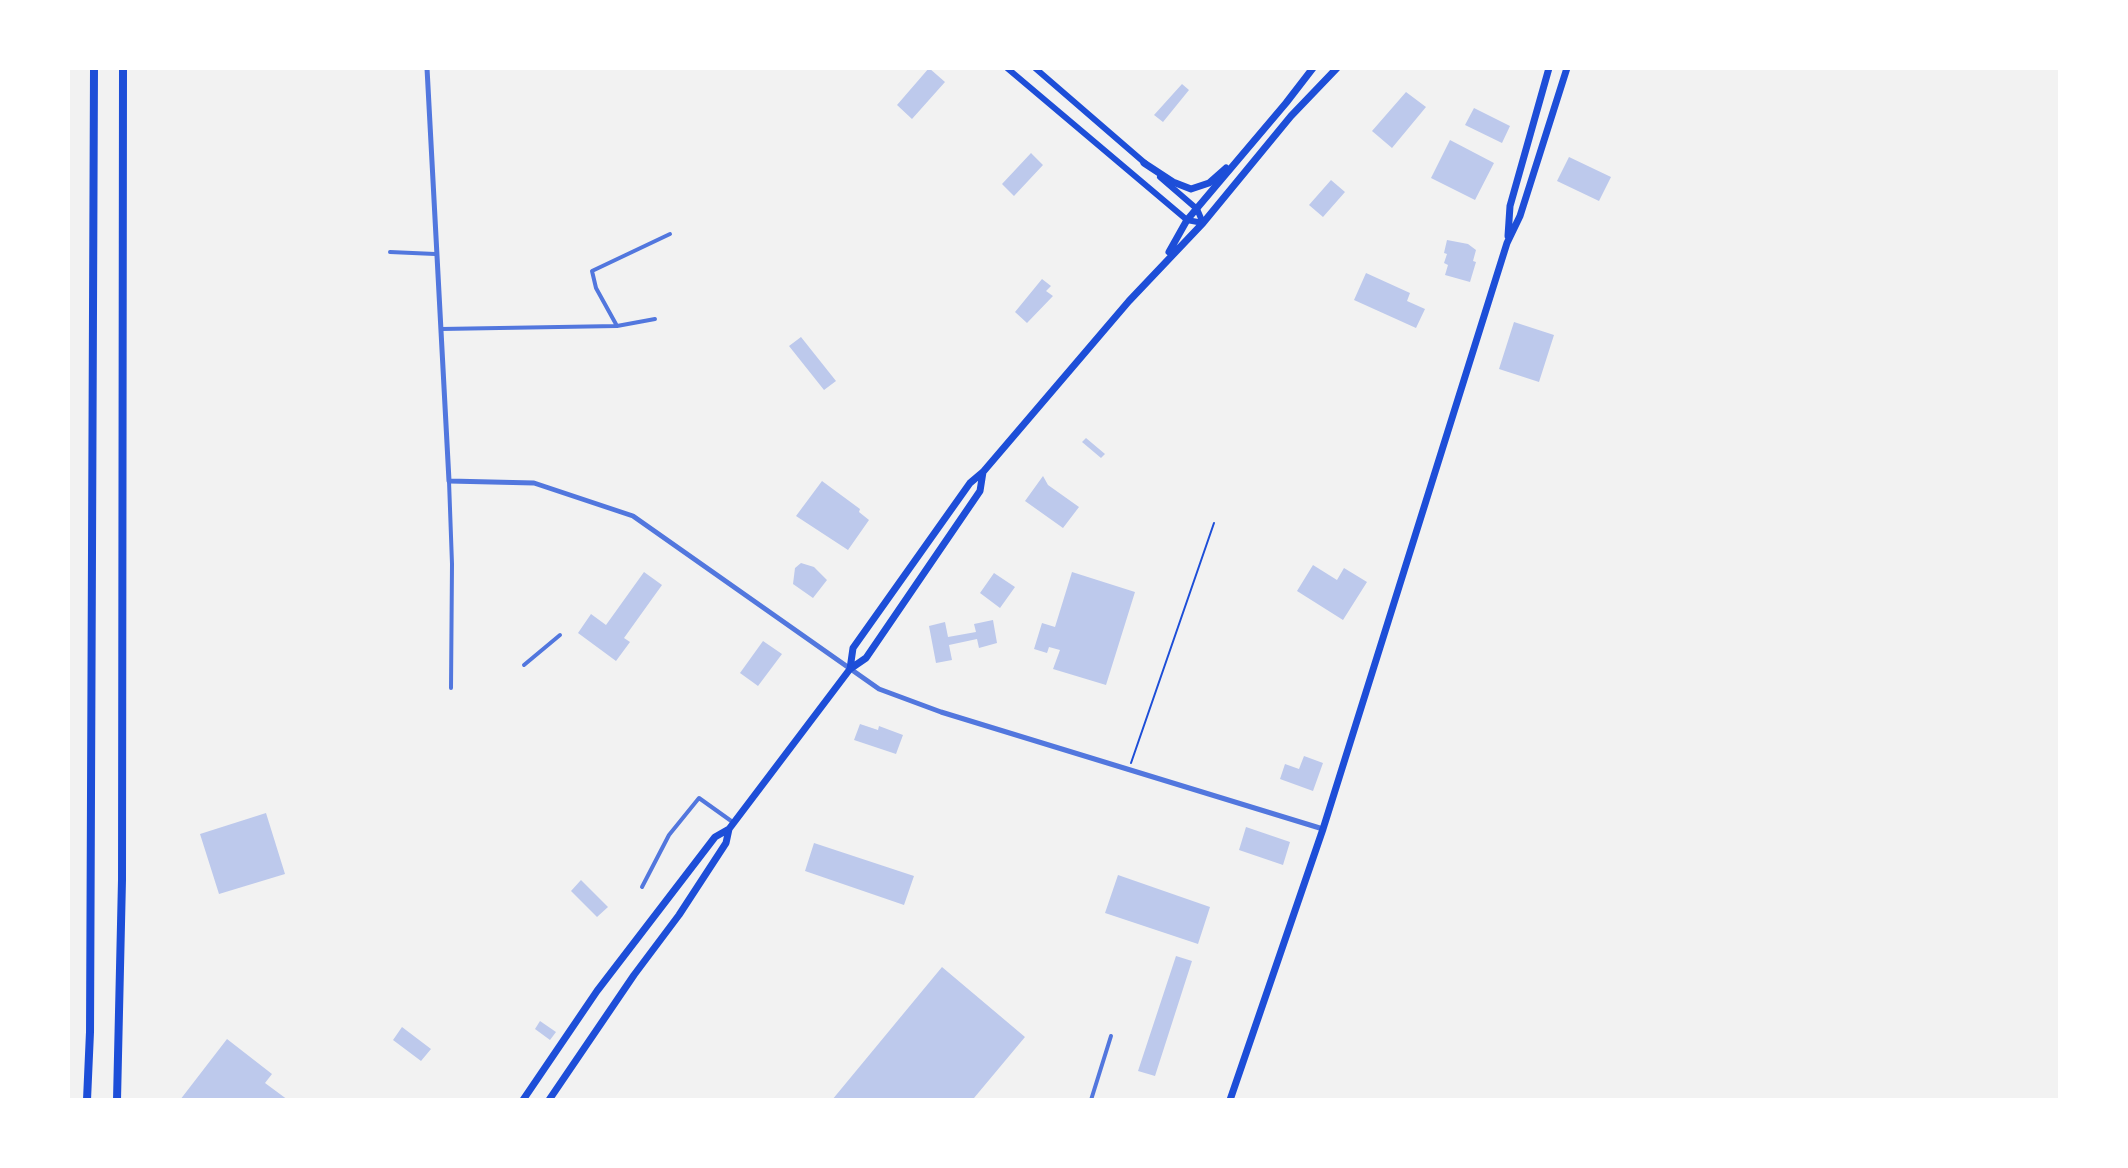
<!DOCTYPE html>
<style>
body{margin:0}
#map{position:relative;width:2128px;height:1168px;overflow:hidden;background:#f2f2f2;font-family:"Work Sans",sans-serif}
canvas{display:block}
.frame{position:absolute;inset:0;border:70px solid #fff;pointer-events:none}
</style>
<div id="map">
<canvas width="2128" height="1168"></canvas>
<div class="frame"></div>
</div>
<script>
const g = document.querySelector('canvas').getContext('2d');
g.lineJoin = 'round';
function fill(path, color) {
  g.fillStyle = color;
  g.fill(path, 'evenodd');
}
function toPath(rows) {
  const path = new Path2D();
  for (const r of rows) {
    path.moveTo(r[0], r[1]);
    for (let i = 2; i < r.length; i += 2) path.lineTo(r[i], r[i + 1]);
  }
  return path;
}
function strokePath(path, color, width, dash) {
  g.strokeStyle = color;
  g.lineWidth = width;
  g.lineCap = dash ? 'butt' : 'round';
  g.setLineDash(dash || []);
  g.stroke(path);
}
const building = toPath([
 [929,68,945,82,912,119,897,105],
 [1182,84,1189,90,1163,122,1154,115],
 [1406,92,1426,107,1392,148,1372,131],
 [1474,108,1510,126,1502,143,1465,125],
 [1450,140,1494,163,1475,200,1431,178],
 [1031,153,1043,165,1014,196,1002,184],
 [1569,157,1611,177,1599,201,1557,181],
 [1331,180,1345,192,1323,217,1309,205],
 [1447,240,1468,244,1476,250,1473,261,1476,262,1470,282,1445,275,1448,265,1444,263,1447,254,1444,253],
 [1366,273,1410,293,1407,301,1425,309,1416,328,1354,300],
 [1042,279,1051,286,1046,291,1053,296,1027,323,1015,312],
 [1514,322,1554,335,1539,382,1499,369],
 [801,337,836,381,824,390,789,346],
 [1086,438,1105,454,1101,458,1082,442],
 [1043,476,1048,485,1079,507,1063,528,1025,501],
 [822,481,860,509,859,512,869,520,848,550,796,516],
 [801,563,814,567,827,580,813,598,793,584,795,568],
 [1313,565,1337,580,1344,568,1367,582,1343,620,1297,591],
 [644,572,662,585,624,638,630,642,616,661,578,633,591,614,606,625],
 [1072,572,1135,592,1106,685,1053,669,1060,650,1049,647,1047,653,1034,649,1042,623,1055,627],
 [994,573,1015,587,1000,608,980,593],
 [993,620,997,643,979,648,977,639,949,645,952,660,936,663,929,626,945,622,948,637,976,632,974,624],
 [763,641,782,654,758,686,740,673],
 [860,724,878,730,879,726,903,735,896,754,854,740],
 [1304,756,1323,763,1313,791,1280,779,1285,764,1299,769],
 [266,813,285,874,219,894,200,834],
 [1246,827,1290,842,1283,865,1239,850],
 [814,843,914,876,904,905,805,871],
 [1118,875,1210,907,1198,944,1105,913],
 [581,880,608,907,597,917,571,891],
 [1176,956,1192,961,1155,1076,1138,1071],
 [942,967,1025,1037,974,1098,976,1100,832,1100],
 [540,1021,556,1032,550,1040,535,1029],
 [402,1027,431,1049,421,1061,393,1040],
 [227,1039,272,1074,265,1083,288,1100,180,1100]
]);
const path = toPath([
 [1131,763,1214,523]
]);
const minor = toPath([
 [390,252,435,254],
 [617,326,596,288,592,271,670,234],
 [441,329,617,326,655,319],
 [449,481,452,564,451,688],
 [524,665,560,635],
 [642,887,669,835,699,798,734,823],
 [1091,1100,1111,1036]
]);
const tertiary = toPath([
 [427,68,449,481,534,483,633,516,879,689,941,712,1323,829]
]);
const secondary = toPath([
 [1007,68,1187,220,1203,223],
 [1035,68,1146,164],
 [1160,177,1197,209,1203,223]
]);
const primary = toPath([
 [1144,163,1173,182,1191,189,1209,183,1226,168],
 [1508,236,1510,206,1549,68],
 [1169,252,1187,220,1286,103,1313,68],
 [850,669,853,648,970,483,983,472,1129,301,1203,223,1291,116,1337,68],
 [523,1100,597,991,715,837,729,829],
 [549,1100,634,975,679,915,726,843,729,829,850,669,866,658,980,491,983,472],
 [1230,1100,1323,829,1507,243,1520,216,1567,68]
]);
const motorway = toPath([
 [87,1100,90,1032,94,68],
 [117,1100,122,880,123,68]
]);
fill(building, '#bdc9ec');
strokePath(path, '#1d4ed8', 2);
strokePath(minor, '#5277de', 4);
strokePath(tertiary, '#5277de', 5);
strokePath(secondary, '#1d4ed8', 6);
strokePath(primary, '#1d4ed8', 7);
strokePath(motorway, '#1d4ed8', 8);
</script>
